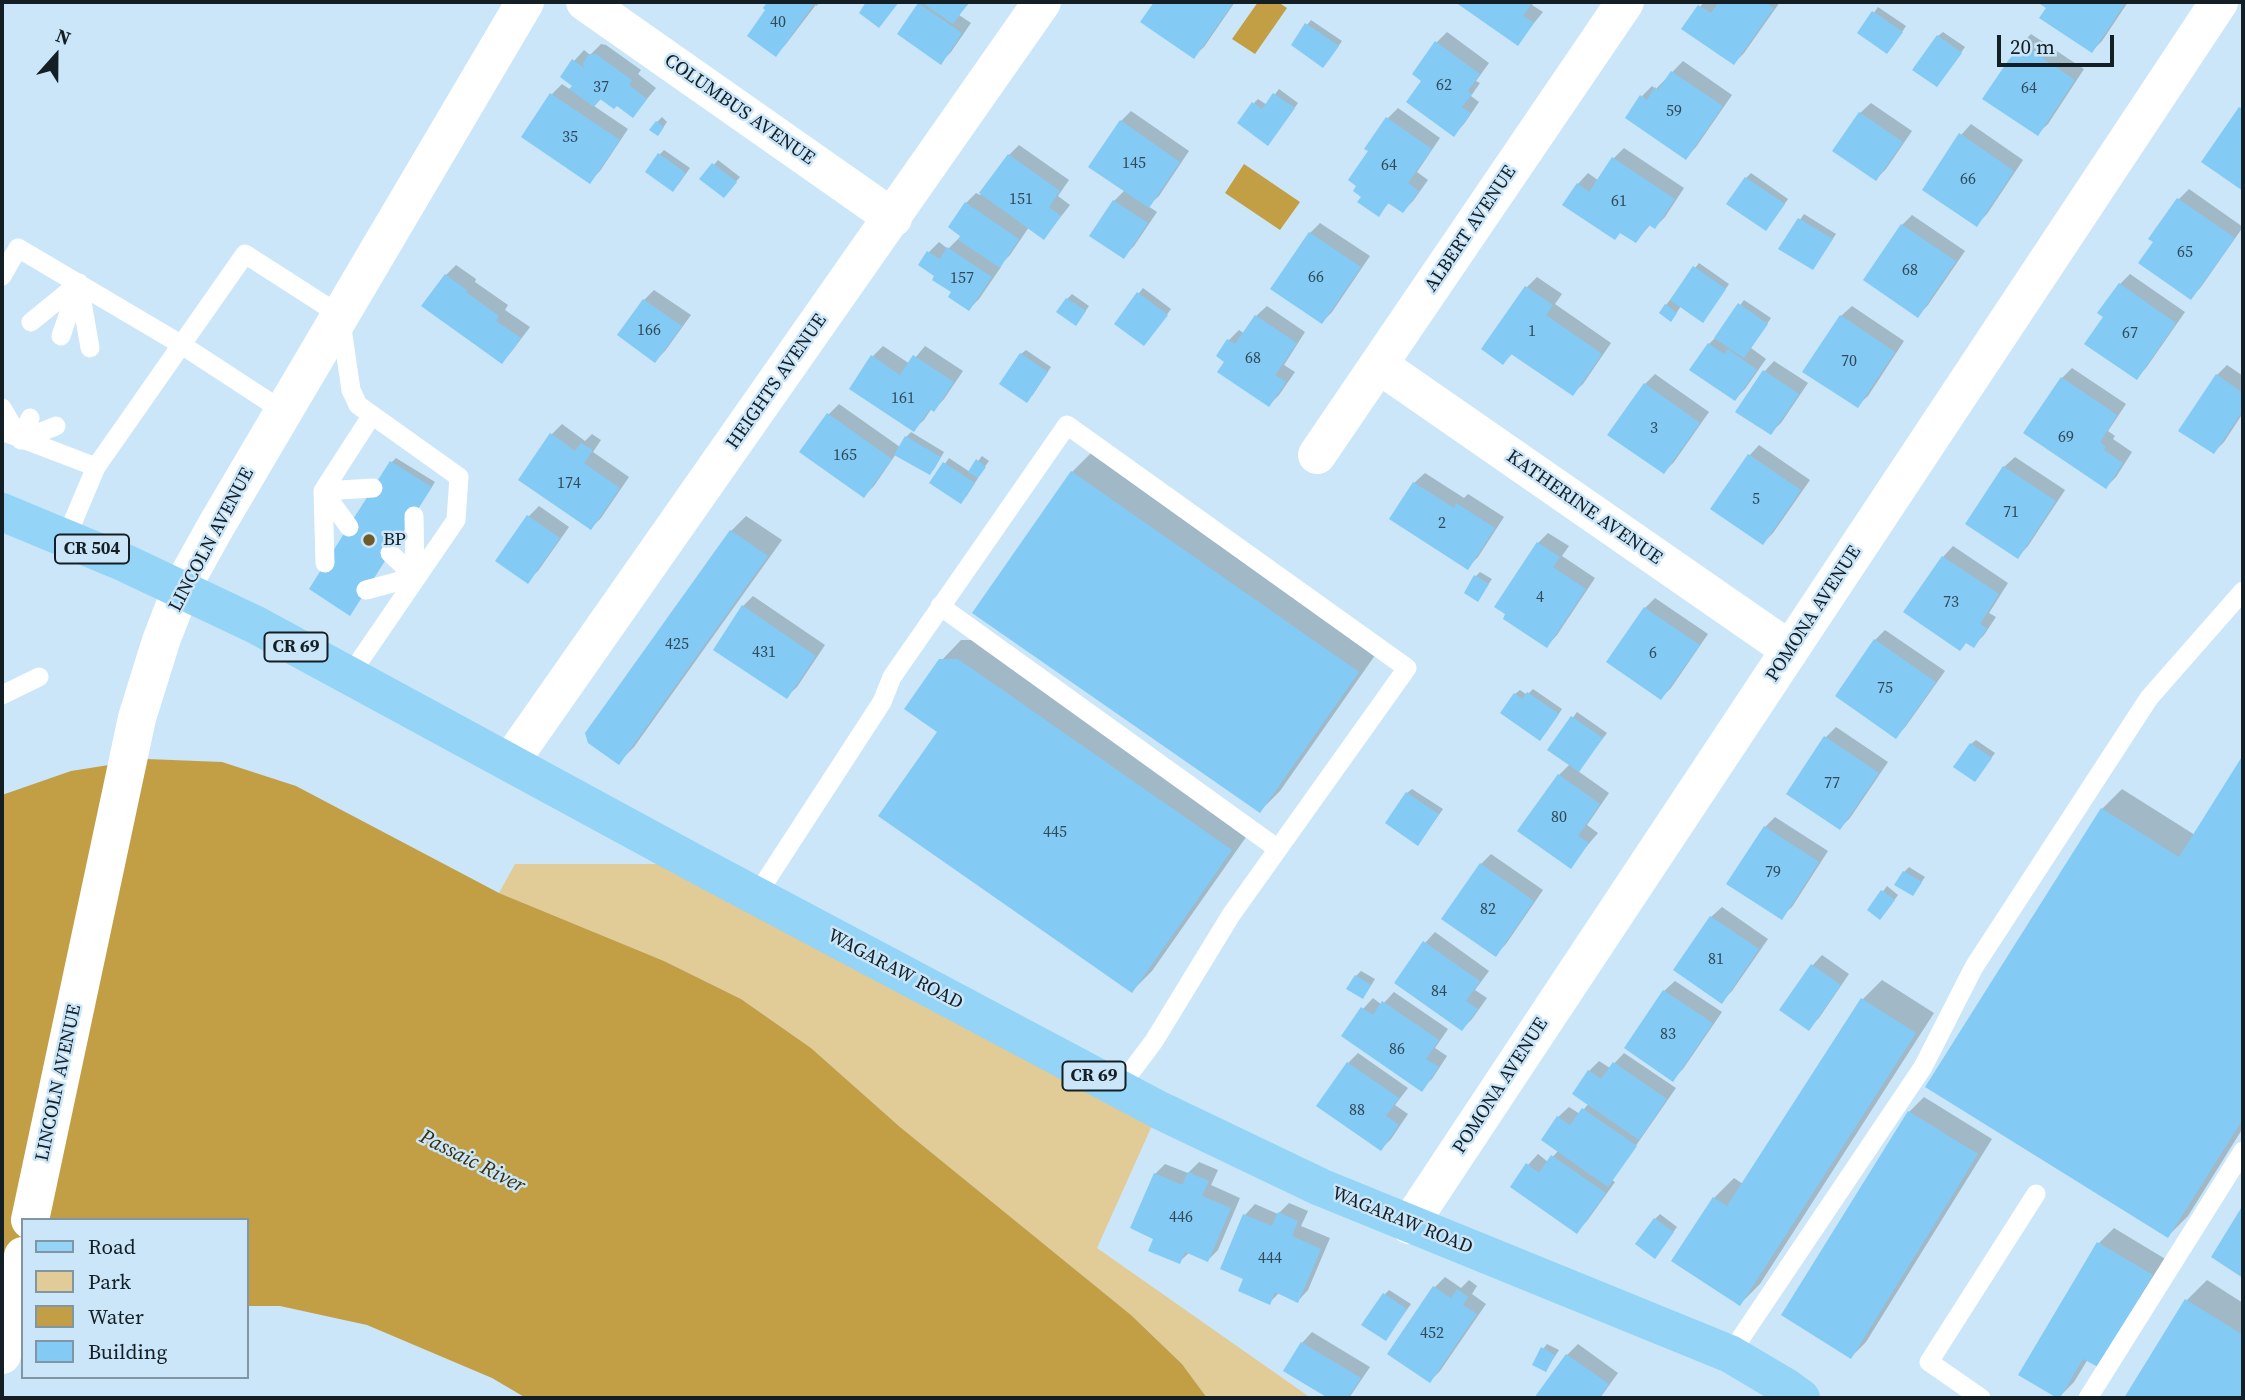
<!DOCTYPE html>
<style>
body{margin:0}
#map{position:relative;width:2245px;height:1400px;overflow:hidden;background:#cae6f8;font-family:"Source Serif 4",serif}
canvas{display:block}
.frame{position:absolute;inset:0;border:4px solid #141f25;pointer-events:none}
.legend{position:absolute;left:21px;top:1218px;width:228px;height:161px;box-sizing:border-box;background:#cae6f8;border:2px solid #8196a4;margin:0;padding:9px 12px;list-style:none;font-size:21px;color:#141f25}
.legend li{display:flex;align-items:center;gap:14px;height:35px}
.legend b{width:35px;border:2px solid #8196a4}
.north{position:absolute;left:21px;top:21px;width:70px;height:70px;-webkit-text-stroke:5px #cae6f8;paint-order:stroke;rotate:21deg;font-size:19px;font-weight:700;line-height:28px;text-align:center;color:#141f25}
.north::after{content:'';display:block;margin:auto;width:24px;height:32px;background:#141f25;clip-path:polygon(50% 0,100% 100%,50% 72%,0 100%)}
.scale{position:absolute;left:1997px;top:35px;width:117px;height:32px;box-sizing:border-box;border:4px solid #141f25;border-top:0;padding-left:9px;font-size:21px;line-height:24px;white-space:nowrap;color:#141f25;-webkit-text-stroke:5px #cae6f8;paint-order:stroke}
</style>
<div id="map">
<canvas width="2245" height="1400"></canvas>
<div class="frame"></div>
<ul class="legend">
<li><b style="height:9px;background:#94d4f7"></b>Road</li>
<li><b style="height:19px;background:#e1cb96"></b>Park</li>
<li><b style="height:19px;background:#c29f45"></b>Water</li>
<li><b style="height:19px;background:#83caf4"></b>Building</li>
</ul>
<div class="north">N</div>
<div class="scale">20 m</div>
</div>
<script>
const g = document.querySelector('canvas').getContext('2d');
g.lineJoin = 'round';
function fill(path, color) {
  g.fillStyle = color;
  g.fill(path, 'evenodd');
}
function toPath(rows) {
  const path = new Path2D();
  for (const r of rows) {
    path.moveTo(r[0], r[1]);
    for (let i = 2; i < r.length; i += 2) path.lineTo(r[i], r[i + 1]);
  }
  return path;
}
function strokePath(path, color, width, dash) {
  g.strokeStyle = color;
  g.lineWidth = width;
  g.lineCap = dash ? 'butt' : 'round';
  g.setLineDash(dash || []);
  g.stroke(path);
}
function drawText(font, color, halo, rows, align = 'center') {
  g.font = font + ' "Source Serif 4",serif';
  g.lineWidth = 5;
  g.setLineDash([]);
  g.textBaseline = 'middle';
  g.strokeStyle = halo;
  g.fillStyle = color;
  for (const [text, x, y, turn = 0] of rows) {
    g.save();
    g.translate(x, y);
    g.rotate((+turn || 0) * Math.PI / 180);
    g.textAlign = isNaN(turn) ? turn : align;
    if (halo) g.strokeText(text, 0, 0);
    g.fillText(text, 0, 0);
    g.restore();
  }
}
const green = toPath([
 [515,864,696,864,1159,1110,1097,1248,1311,1398,1207,1398,1182,1364,1131,1315,900,1127,811,1048,741,999,664,961,499,893]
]);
const water = toPath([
 [1258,2,1278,2,1287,8,1255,54,1232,39],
 [1244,164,1300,202,1280,230,1225,193],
 [147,759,222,762,296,786,499,893,664,961,741,999,811,1048,900,1127,1131,1315,1182,1364,1207,1398,526,1398,492,1378,367,1325,280,1306,247,1306,247,1220,23,1220,23,1286,2,1281,2,795,71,771]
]);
const shadow = toPath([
 [769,2,818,2,786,44,776,55,768,10,765,7],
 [921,2,970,2,959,15,971,23,951,52,941,62,919,4],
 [1156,2,1235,2,1204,47,1193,57,1142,21],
 [1458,2,1534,2,1532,5,1543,12,1517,44],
 [1704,2,1720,3,1780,2,1744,53,1734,63,1684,28],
 [2040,2,2128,2,2102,41,2092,51],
 [1878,7,1906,26,1892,47,1860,33],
 [1311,20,1342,41,1328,61,1307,25],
 [1447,32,1489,63,1476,81,1480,83,1471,96,1479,102,1464,124,1454,134,1424,80,1414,74,1437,42],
 [1943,32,1965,47,1941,81,1938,36],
 [2031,34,2084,69,2048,124,2037,134,2021,44],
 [601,44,606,45,641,70,638,74,656,88,633,116,617,104,602,98,594,106,628,129,600,171,590,181,552,94,562,84,571,90,574,85,574,61,584,50,590,55],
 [1683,61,1732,95,1696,147,1686,158,1642,96,1652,86,1656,89],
 [1279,89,1298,103,1272,139,1254,103,1258,99,1267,105],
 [1871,103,1912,131,1886,169,1876,179,1835,151,1860,113],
 [1398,108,1440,138,1417,172,1428,180,1413,201,1403,211,1390,202,1378,214,1364,196,1370,151,1367,148,1388,118],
 [1131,111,1189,151,1159,196,1148,206,1157,212,1134,246,1124,256,1114,201,1125,190,1121,121],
 [662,117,667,122,662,129,657,122],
 [1971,124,2023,160,1987,214,1977,224,1961,135],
 [1019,145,1069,180,1058,196,1070,205,1044,238,1029,227,1010,255,999,266,1001,267,979,299,969,309,937,275,929,252,939,242,948,249,959,238,960,239,966,203,976,193,980,195,1009,155],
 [1624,148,1684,188,1665,217,1655,227,1651,224,1636,241,1564,204,1578,184,1588,173,1599,181,1614,158],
 [664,150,690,168,678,185,659,155],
 [718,160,740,177,728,191,702,179],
 [1751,173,1788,199,1770,224,1746,178],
 [2189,189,2243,227,2201,287,2191,298,2179,199],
 [1804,214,1836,234,1813,268,1781,248],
 [1912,215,1965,251,1928,305,1918,316,1902,225],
 [1320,223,1370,256,1332,312,1322,322,1310,233],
 [1699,263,1729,284,1707,316,1681,306,1675,315,1666,305],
 [456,265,476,279,475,282,508,305,505,310,530,327,512,351,502,362,446,275],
 [2130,274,2185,312,2146,368,2136,378,2106,317,2120,284],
 [1537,277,1562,294,1555,304,1611,343,1583,384,1572,394,1513,353,1503,363,1527,287],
 [1143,288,1171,309,1149,339,1116,323],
 [654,290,691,315,665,351,655,361,619,335,644,300],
 [1072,294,1089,306,1080,319,1067,299],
 [1744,300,1771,318,1751,348,1766,359,1745,389,1735,399,1709,344,1718,335],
 [1267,306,1305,332,1284,365,1295,372,1279,395,1269,405,1227,362,1229,340,1239,330,1245,334,1256,316],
 [1852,306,1904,341,1868,396,1857,406,1841,316],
 [883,346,910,364,925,346,963,371,944,399,934,410,932,408,924,420,911,432,944,452,934,469,930,473,896,454,874,486,864,496,801,452,829,414,839,404,900,447,906,437,913,430,873,356],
 [1026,350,1051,367,1032,396,1021,354],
 [1774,361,1808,383,1781,423,1770,433,1764,372],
 [2227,365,2243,376,2243,413,2224,442,2214,452,2217,375],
 [2072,368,2126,404,2108,431,2115,436,2113,439,2132,452,2116,477,2106,487,2062,378],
 [1655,374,1709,412,1674,462,1664,472,1645,384],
 [562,424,585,441,592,434,601,440,593,452,629,477,601,518,591,528,551,435],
 [1759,445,1810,480,1773,533,1763,543,1749,456],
 [1092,452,1378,651,1280,791,1260,811,1072,472],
 [982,456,989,461,977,477,978,478,966,497,932,482,949,458,970,472],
 [2015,457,2065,490,2028,546,2018,557,2004,467],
 [396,458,435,482,350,614,392,462],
 [1425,473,1464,498,1468,494,1504,517,1478,557,1468,567,1414,483],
 [539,506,569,527,538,571,527,581,529,516],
 [746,516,782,540,634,747,619,762,731,531],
 [1548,533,1569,546,1562,556,1595,578,1557,635,1547,646,1538,543],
 [1953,546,2008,583,1989,613,1996,617,1984,635,1973,646,1943,557],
 [1480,572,1492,579,1478,599,1475,577],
 [753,596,825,645,797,687,786,697,743,606],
 [1655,598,1708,634,1671,688,1661,698,1645,608],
 [1885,630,1945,671,1906,726,1896,737,1875,640],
 [961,640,979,640,1251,830,1152,971,1132,991,940,731,941,661],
 [1533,689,1562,709,1545,734,1515,694,1520,690,1527,695],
 [1577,712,1607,733,1578,771,1609,793,1587,825,1598,833,1570,866,1559,775,1570,764,1550,750],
 [1836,727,1888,762,1850,818,1840,828,1788,794,1826,737],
 [1976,740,1995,753,1975,780,1971,744],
 [2243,759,2243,1128,2188,1216,2168,1236,1928,1087,2102,809,2122,789,2195,835],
 [1412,789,1443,809,1422,839,1407,793],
 [1775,817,1828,851,1792,907,1781,917,1729,883,1765,827],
 [1491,854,1543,890,1506,944,1496,954,1481,864],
 [1909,867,1925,877,1913,894,1904,872],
 [1887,886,1898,895,1885,913,1869,910],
 [1722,907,1768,939,1732,991,1721,1002,1711,917],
 [1435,932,1489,971,1475,990,1487,998,1472,1019,1462,1029,1425,943],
 [1822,955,1849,974,1819,1018,1809,1028,1812,966],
 [1361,971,1375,979,1367,992,1356,976],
 [1882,980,1934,1013,1760,1284,1740,1304,1714,1198,1734,1178,1743,1184,1862,1000],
 [1675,981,1722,1012,1683,1069,1673,1079,1664,991],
 [1394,992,1448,1029,1435,1048,1447,1056,1432,1079,1421,1089,1363,1009,1373,998,1382,1005],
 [1358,1053,1408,1088,1395,1105,1408,1114,1391,1139,1381,1149,1348,1063],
 [1624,1053,1676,1088,1612,1180,1615,1182,1587,1221,1577,1231,1528,1165,1538,1154,1548,1162,1559,1150,1558,1117,1569,1107,1580,1114,1589,1103,1589,1071,1599,1061,1610,1068],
 [1924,1097,1992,1139,1866,1342,1851,1357,1909,1112],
 [1199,1162,1218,1170,1211,1185,1240,1198,1218,1250,1208,1260,1190,1252,1179,1262,1156,1238,1155,1174,1165,1164,1188,1173],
 [1289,1203,1308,1211,1301,1226,1330,1238,1308,1290,1298,1301,1280,1292,1269,1303,1246,1278,1222,1268,1245,1215,1255,1204,1278,1214],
 [1660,1214,1677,1227,1659,1252,1655,1219],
 [2114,1228,2167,1260,2113,1350,2088,1359,2074,1382,2059,1397,2099,1243],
 [1445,1277,1461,1288,1469,1280,1477,1286,1472,1294,1486,1304,1440,1371,1430,1381,1435,1287],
 [2207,1280,2243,1303,2243,1398,2126,1398,2187,1300],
 [1389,1290,1411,1304,1386,1339,1385,1294],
 [1312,1332,1370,1367,1349,1398,1331,1398,1285,1371,1302,1343],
 [1547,1344,1559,1350,1546,1370,1543,1349],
 [1578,1344,1618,1373,1600,1398,1536,1398,1567,1355]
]);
const building = toPath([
 [767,2,819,2,817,6,814,4,776,57,747,36,765,10,763,8],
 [866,2,899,2,879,28,859,13],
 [921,2,969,2,953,24],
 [1154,2,1234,2,1194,59,1140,22],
 [1455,2,1530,2,1532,3,1523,16,1534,23,1518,46],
 [1719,2,1765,2,1774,8,1734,65,1681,29,1698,5,1711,13],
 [2037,2,2126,2,2092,53,2039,18,2046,8],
 [918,3,962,33,941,65,897,34],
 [1872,11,1903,32,1887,54,1857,33],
 [1305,23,1339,46,1323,68,1291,45],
 [1937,35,1962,53,1937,87,1912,70],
 [1435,41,1480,74,1468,91,1472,94,1462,107,1471,113,1454,137,1406,102,1421,81,1412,74],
 [2020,43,2075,80,2038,136,1982,99],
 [589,54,596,54,632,80,629,85,647,99,633,118,617,106,614,109,600,99,594,107,569,89,572,86,560,77,572,59,584,68,583,63],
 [1671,71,1723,106,1686,160,1625,118,1640,95,1647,100,1655,87,1658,90],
 [550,93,620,140,590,184,521,137],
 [1273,93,1295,108,1268,146,1237,123,1252,102,1262,109],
 [2239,107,2243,109,2243,191,2201,162],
 [1859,112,1903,142,1876,181,1832,151],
 [1386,117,1432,149,1408,183,1419,191,1403,213,1388,203,1379,217,1357,202,1361,197,1353,191,1356,186,1348,180,1368,151,1364,149],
 [1120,120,1180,162,1149,208,1088,167],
 [656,121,664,127,658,136,649,130],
 [1959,133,2014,171,1977,227,1922,190],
 [658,153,686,173,673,192,645,172],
 [1008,154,1060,191,1049,207,1061,216,1044,240,979,193],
 [1612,157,1675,199,1655,229,1649,225,1636,243,1620,233,1615,240,1562,205,1577,183,1589,192],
 [712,163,737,182,724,198,699,179],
 [1745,177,1785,204,1766,231,1726,204],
 [2177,198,2235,238,2191,300,2138,263,2153,242,2148,239],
 [1113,200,1148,223,1124,259,1089,236],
 [965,202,1019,239,1000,268,958,240,960,236,948,227],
 [1798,218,1833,239,1813,270,1778,249],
 [1901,224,1956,261,1918,318,1863,280],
 [1309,232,1361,267,1322,324,1270,289],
 [947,247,992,277,969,311,948,297,951,292,932,280,934,276,918,265,927,251,940,259],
 [1693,266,1726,289,1703,323,1670,300],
 [445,274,467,290,466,292,499,316,496,321,521,338,502,364,421,306],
 [2119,283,2176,323,2137,380,2084,344,2103,317,2097,313],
 [1525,286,1553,305,1546,315,1602,354,1573,396,1511,354,1503,365,1481,349],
 [1137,292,1168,315,1144,346,1114,324],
 [1066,298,1086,311,1076,326,1056,312],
 [643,299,682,326,655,363,617,335],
 [1738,303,1768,324,1744,358,1714,338],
 [1665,304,1677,313,1671,322,1659,313],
 [1255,315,1297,343,1275,375,1286,382,1269,407,1217,372,1224,362,1216,356,1227,339,1235,344],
 [1840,315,1895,352,1858,408,1802,372],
 [1708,343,1724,354,1728,349,1757,370,1735,401,1689,370],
 [1020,353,1048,372,1027,403,999,384],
 [871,355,900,375,913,355,954,382,934,412,930,409,914,432,849,389],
 [1763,370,1799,394,1771,435,1735,412],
 [2216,374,2243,393,2243,410,2214,454,2178,431],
 [2061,377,2117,415,2100,442,2106,447,2104,450,2123,463,2106,489,2023,433],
 [1644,383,1700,423,1664,474,1607,435],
 [827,413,892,459,864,498,799,452],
 [550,433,575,451,581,443,593,450,584,463,620,488,591,530,518,480],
 [905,436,941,457,930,475,894,455],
 [1748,454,1801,490,1763,545,1710,509],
 [976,459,986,467,978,478,968,472],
 [390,461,432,487,350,616,309,589],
 [943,462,975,483,961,504,929,483],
 [2003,466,2056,501,2018,559,1965,524],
 [1071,471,1359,672,1260,813,972,613],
 [1413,482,1454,508,1456,503,1495,528,1468,570,1389,519],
 [527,515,560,538,528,584,495,561],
 [730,530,768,556,619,765,588,743,585,733],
 [1537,542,1560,557,1553,567,1586,589,1547,648,1503,619,1505,614,1494,607],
 [1942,556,1999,594,1980,624,1987,628,1974,648,1966,643,1960,651,1903,612],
 [1474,575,1489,584,1478,602,1464,593],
 [742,605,816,656,787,699,713,650],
 [1644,607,1700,645,1661,700,1606,662],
 [1874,639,1936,682,1896,739,1835,696],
 [939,659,958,659,1232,850,1132,993,878,816,937,732,904,709],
 [1527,692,1559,714,1540,741,1500,713,1514,693,1522,699],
 [1571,716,1603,738,1579,772,1547,750],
 [1824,736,1879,773,1840,830,1786,794],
 [1970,743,1992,758,1975,782,1953,767],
 [2243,755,2243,1119,2168,1238,1925,1087,2101,808,2179,857],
 [1558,774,1600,804,1578,836,1589,843,1571,869,1517,831],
 [1406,792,1439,814,1418,846,1385,823],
 [1764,826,1819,862,1782,920,1726,884],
 [1480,863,1534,901,1496,957,1441,919],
 [1903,871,1922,882,1913,896,1894,885],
 [1881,890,1895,900,1880,920,1867,910],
 [1710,916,1759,949,1722,1004,1673,970],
 [1423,941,1480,981,1466,1001,1478,1009,1462,1031,1394,983],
 [1811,964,1841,985,1809,1031,1779,1010],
 [1355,975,1371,985,1363,999,1346,989],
 [1663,990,1713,1023,1673,1082,1624,1048],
 [1861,998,1916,1033,1740,1306,1671,1261,1713,1197,1727,1206],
 [1382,1001,1439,1040,1426,1059,1439,1067,1422,1092,1341,1036,1361,1007,1373,1015],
 [1347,1062,1399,1098,1386,1116,1399,1125,1381,1151,1316,1106],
 [1613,1062,1667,1099,1639,1140,1572,1094,1588,1070,1601,1079],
 [1582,1108,1637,1146,1608,1187,1541,1140,1557,1116,1570,1125],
 [1908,1111,1978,1154,1851,1359,1781,1315],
 [1551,1155,1606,1193,1577,1234,1510,1187,1526,1163,1539,1173],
 [1188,1172,1209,1181,1202,1196,1231,1208,1208,1262,1185,1252,1180,1264,1148,1251,1153,1239,1130,1228,1154,1173,1182,1185],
 [2243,1205,2243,1278,2211,1257],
 [1278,1212,1298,1221,1292,1236,1321,1249,1298,1303,1275,1292,1270,1305,1238,1291,1243,1279,1220,1269,1243,1214,1272,1226],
 [1654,1218,1674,1232,1655,1259,1635,1244],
 [2097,1242,2153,1275,2098,1367,2083,1359,2060,1398,2057,1398,2018,1375],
 [1433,1286,1451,1298,1457,1289,1468,1297,1463,1305,1477,1314,1430,1383,1387,1354],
 [1383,1293,1407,1309,1386,1341,1361,1325],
 [2185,1299,2243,1335,2243,1398,2124,1398],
 [1301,1342,1361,1378,1348,1398,1328,1398,1283,1371],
 [1541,1347,1555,1355,1546,1372,1532,1365],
 [1566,1354,1609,1384,1599,1398,1534,1398]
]);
const service = toPath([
 [2,276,18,248,182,345,283,411],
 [79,284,90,348],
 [31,322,79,283,61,336],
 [2,408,21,440,30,418],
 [372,415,323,491,373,488],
 [2,431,96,467],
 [21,440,56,426],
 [414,516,415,577],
 [66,538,96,467,245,254,340,315,351,390,358,405,459,477,456,520,350,675],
 [325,563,323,491,349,527],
 [366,590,415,577,390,553],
 [940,606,1278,849],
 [2,695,39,677],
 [756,896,882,702,892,677,1067,425,1407,668,1231,915,1154,1041,1118,1089],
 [1730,1354,1923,1067,1974,967,2149,698,2243,591],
 [1981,1398,1929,1362,2036,1194],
 [2088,1398,2243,1151]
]);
const minor = toPath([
 [585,2,893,218],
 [1379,365,1790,650],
 [1317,455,1625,2],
 [510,762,1042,2],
 [1409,1225,2219,2]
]);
const secondary = toPath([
 [30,1220,137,718,161,641,181,589,216,526,525,2],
 [2,1355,23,1256]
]);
const primary = toPath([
 [2,512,125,563,256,625,696,864,1159,1110,1320,1187,1730,1354,1786,1387,1801,1398]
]);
const markers = [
 [369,540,7,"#6e5b29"]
];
const numberNames = [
 ["40",778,23],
 ["62",1444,86],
 ["37",601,88],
 ["64",2029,89],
 ["59",1674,112],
 ["35",570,138],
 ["145",1134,164],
 ["64",1389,166],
 ["66",1968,180],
 ["151",1021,200],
 ["61",1619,202],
 ["65",2185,253],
 ["68",1910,271],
 ["66",1316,278],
 ["157",962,279],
 ["166",649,331],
 ["1",1532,332],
 ["67",2130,334],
 ["68",1253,359],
 ["70",1849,362],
 ["161",903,399],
 ["3",1654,429],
 ["69",2066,438],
 ["165",845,456],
 ["174",569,484],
 ["5",1756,500],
 ["71",2011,513],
 ["2",1442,524],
 ["4",1540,598],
 ["73",1951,603],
 ["425",677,645],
 ["431",764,653],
 ["6",1653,654],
 ["75",1885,689],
 ["77",1832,784],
 ["80",1559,818],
 ["445",1055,833],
 ["79",1773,873],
 ["82",1488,910],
 ["81",1716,960],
 ["84",1439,992],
 ["83",1668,1035],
 ["86",1397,1050],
 ["88",1357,1111],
 ["446",1181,1218],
 ["444",1270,1259],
 ["452",1432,1334]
];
const shields = [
 [92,549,74],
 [296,647,63],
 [1094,1076,63]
];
const shieldNames = [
 ["CR 504",92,549],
 ["CR 69",296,647],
 ["CR 69",1094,1076]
];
const streetNames = [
 ["COLUMBUS AVENUE",739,110,35],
 ["ALBERT AVENUE",1471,229,-56],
 ["HEIGHTS AVENUE",777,382,-55],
 ["KATHERINE AVENUE",1584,508,35],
 ["LINCOLN AVENUE",212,540,-62],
 ["POMONA AVENUE",1814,614,-57],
 ["WAGARAW ROAD",895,970,28],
 ["LINCOLN AVENUE",59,1083,-78],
 ["POMONA AVENUE",1501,1086,-57],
 ["WAGARAW ROAD",1402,1221,22]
];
const poiNames = [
 ["BP",383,540]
];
const waterNames = [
 ["Passaic River",472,1162,27]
];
fill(green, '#e1cb96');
fill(water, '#c29f45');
fill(shadow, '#0003');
fill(building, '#83caf4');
strokePath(service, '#fff', 19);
strokePath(minor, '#fff', 38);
strokePath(secondary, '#fff', 38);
strokePath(primary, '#94d4f7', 38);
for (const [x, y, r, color] of markers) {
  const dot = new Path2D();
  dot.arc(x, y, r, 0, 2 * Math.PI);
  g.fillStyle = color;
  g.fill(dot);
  strokePath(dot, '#cae6f8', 2.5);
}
drawText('16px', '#304a59', null, numberNames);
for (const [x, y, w] of shields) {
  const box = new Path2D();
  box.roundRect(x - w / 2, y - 14.5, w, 29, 5);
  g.fillStyle = '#cae6f8';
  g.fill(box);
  strokePath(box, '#141f25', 2);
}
drawText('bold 18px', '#141f25', null, shieldNames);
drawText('19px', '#141f25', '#cae6f8', streetNames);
drawText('19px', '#141f25', '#cae6f8', poiNames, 'left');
drawText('italic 21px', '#3b2d04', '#cae6f8', waterNames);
</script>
